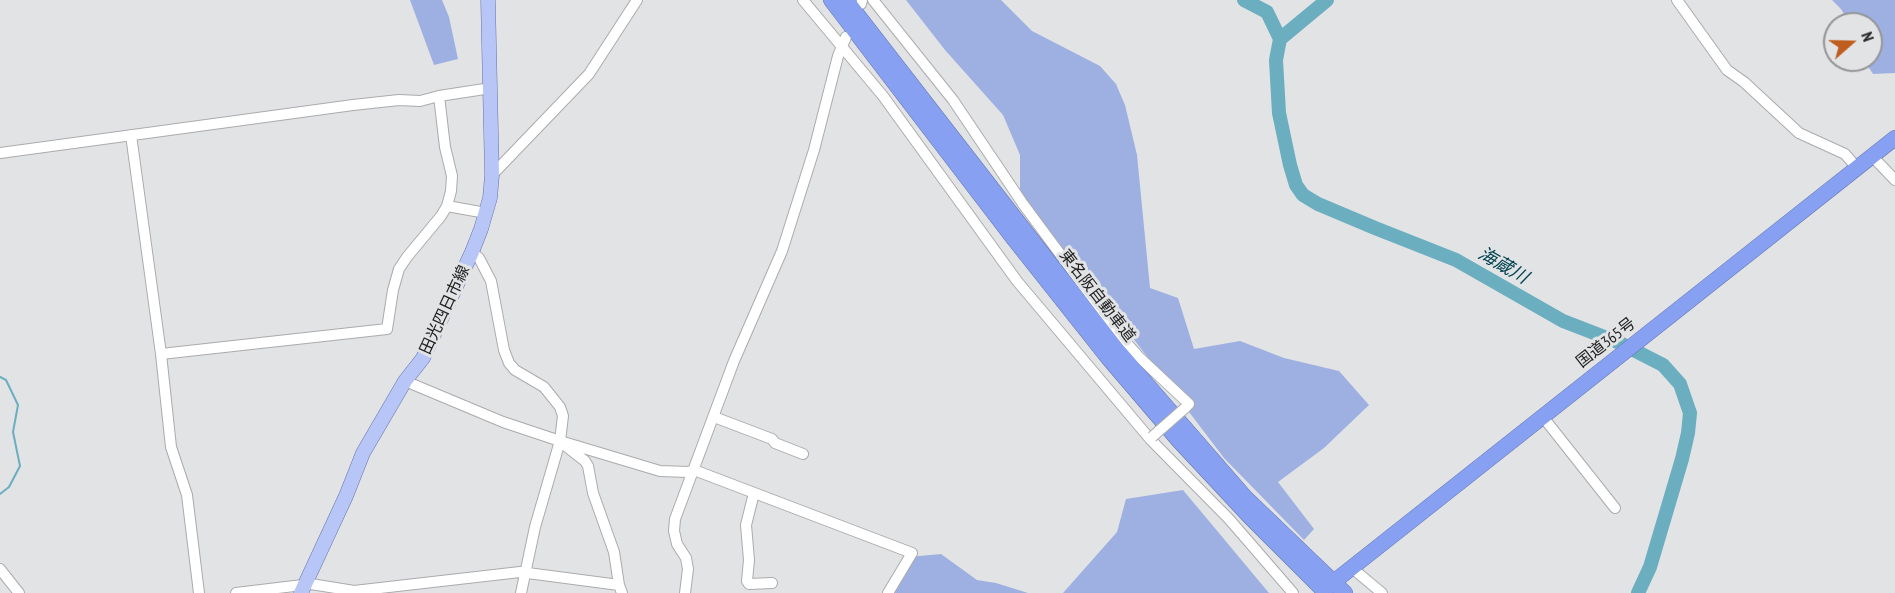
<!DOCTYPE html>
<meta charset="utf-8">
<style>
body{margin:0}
#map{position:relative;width:1895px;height:593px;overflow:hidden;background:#e2e3e5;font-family:"PT Sans Narrow",sans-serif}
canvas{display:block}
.north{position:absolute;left:1823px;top:12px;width:60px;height:60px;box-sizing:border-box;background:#e2e3e5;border:2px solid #959597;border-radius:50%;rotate:70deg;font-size:16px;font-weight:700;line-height:24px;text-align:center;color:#212122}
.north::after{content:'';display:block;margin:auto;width:21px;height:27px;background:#be5d1d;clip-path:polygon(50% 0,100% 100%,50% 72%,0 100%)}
</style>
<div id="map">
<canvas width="1895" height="593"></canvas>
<div class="north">N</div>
</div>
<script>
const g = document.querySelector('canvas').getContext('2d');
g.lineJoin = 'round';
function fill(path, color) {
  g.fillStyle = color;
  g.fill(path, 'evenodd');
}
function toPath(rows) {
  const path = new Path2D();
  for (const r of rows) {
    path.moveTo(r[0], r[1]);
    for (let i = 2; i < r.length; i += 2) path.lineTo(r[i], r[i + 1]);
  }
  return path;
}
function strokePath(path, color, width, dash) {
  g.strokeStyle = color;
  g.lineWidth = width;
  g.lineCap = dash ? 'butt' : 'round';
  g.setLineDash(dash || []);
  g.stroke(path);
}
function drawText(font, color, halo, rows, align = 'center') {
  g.font = font + ' "PT Sans Narrow","Noto Sans JP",sans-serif';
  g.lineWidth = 6;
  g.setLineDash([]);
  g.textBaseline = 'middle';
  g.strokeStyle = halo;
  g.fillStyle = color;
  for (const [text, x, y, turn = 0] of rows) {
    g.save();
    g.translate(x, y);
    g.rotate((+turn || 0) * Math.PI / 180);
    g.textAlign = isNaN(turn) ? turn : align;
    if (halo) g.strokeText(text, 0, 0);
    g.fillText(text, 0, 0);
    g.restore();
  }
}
const forest = toPath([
 [410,0,442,0,449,17,458,59,434,65],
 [906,0,1001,0,1032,31,1100,66,1116,84,1125,105,1137,155,1150,288,1178,298,1194,349,1240,341,1284,358,1339,371,1369,405,1324,448,1278,482,1314,529,1304,540,1224,458,1082,271,1020,200,1020,155,1003,115,945,50],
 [1832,0,1895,0,1895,73,1873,74,1864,60,1871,60,1871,24,1850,24,1841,9],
 [1183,490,1269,593,1063,593,1117,532,1126,499],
 [941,554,977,580,996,583,1028,593,886,593,908,557]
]);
const stream = toPath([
 [0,377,6,380,18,405,13,432,20,466,9,487,0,494]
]);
const river = toPath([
 [1244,0,1267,12,1280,39],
 [1327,0,1280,39,1276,60,1279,113,1290,165,1296,185,1303,195,1318,204,1375,228,1456,260,1563,321,1620,343,1663,365,1680,384,1690,413,1688,433,1682,459,1650,567,1638,593]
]);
const minor = toPath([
 [803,0,883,96,1017,281,1150,439,1229,519,1293,593],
 [873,0,953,100,1023,204,1123,339,1140,358,1189,404,1185,408],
 [1677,0,1727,70,1744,82,1799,133,1845,154,1857,168],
 [861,4,862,0],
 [131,135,161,354,171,447,187,495,199,593],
 [0,153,353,105,399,100,420,101,439,96,491,88],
 [1872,156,1895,180],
 [492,175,589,74,637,0],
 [447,206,486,213],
 [472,252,479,258,491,281,504,350,509,363,515,370,544,387,560,407,563,416,560,441,535,527,521,593],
 [161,354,387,329,393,290,399,269,407,257,441,216,447,206,451,191,452,176,445,147,439,96],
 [405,381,503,422,560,441,660,471,688,472,694,470,912,553,888,593],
 [714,417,772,439,775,443,803,454],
 [1543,417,1615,508],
 [562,443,585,461,588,466,593,493,614,552,619,585],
 [754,493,746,525,749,560,747,581,749,584,772,583],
 [1352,568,1382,593],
 [0,569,19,593],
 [236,593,311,584,354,591,520,572,619,585,622,593],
 [685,593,688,569,686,558,677,544,674,531,675,519,734,361,782,251,814,150,838,56,846,37]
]);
const major = toPath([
 [301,593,346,496,363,453,405,381,423,358,472,252,481,229,490,198,492,175,488,0]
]);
const highway = toPath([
 [831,0,1013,238,1109,359,1179,441,1249,516,1326,593],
 [846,0,1118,351,1245,497,1345,593],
 [1340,577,1895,138]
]);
const minorBridge = toPath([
 [1152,437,1185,408]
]);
const streetNames = [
 ["東名阪自動車道",1097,296,52],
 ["田光四日市線",445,310,-65],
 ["国道365号",1606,343,-38]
];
const waterNames = [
 ["海蔵川",1503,266,30]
];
fill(forest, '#9eb0e1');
strokePath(stream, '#6aaec0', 2);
strokePath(river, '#6aaec0', 14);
strokePath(minor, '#ababad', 12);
strokePath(major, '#6374a9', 15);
strokePath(highway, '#6374a9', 16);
strokePath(minor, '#fff', 10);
strokePath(major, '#b7c6f7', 14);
strokePath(highway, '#87a0f1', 15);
strokePath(minorBridge, '#ababad', 12, []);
strokePath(minorBridge, '#fff', 10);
drawText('16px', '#212122', '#e2e3e5', streetNames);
drawText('italic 18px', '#01424f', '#e2e3e5', waterNames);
</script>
